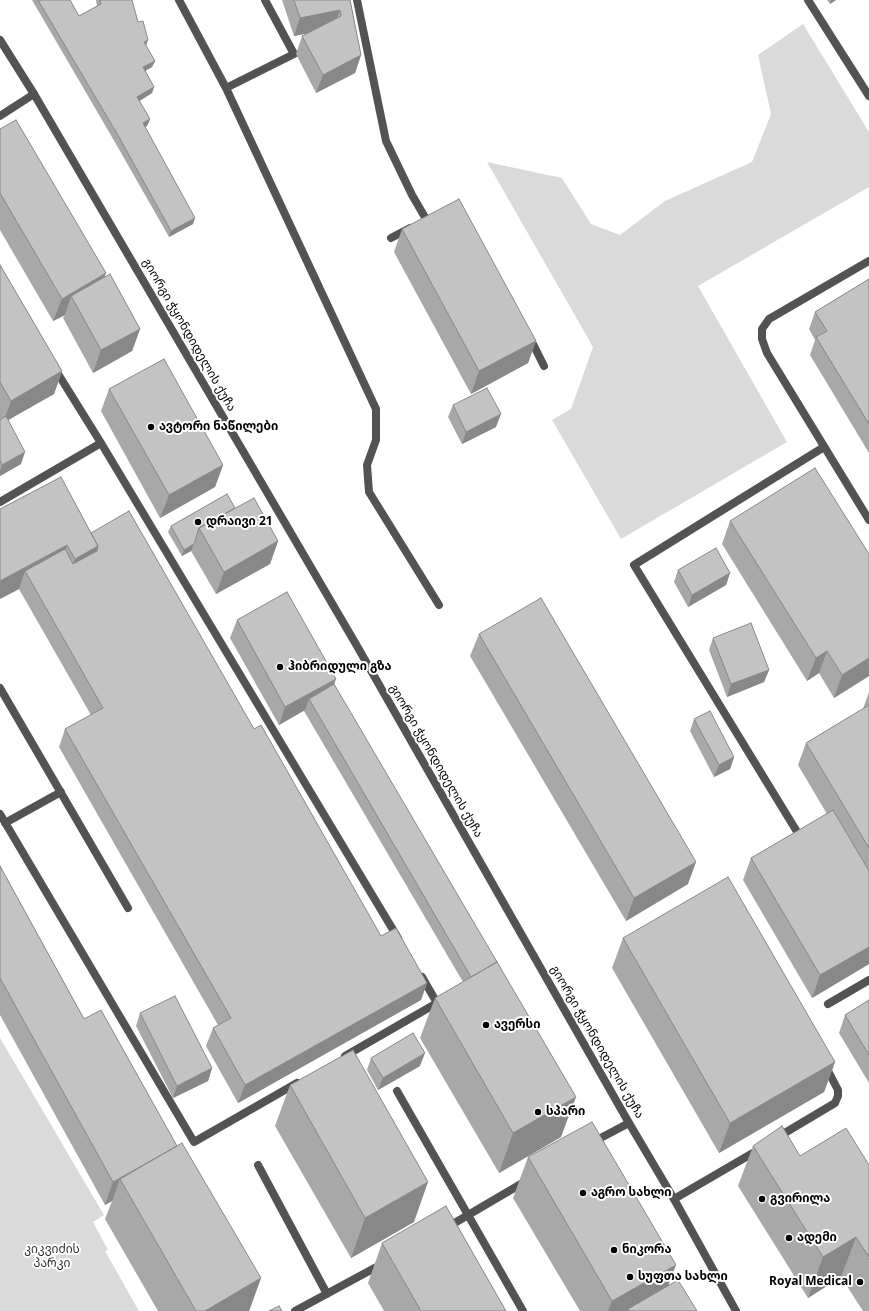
<!DOCTYPE html>
<meta charset="utf-8">
<style>
body{margin:0}
canvas{display:block;background:#fff}
</style>
<canvas width="869" height="1311"></canvas>
<script>
const g = document.querySelector('canvas').getContext('2d');
g.lineJoin = 'round';
function fill(path, color) {
  g.fillStyle = color;
  g.fill(path, 'evenodd');
}
function toPath(rows) {
  const path = new Path2D();
  for (const r of rows) {
    path.moveTo(r[0], r[1]);
    for (let i = 2; i < r.length; i += 2) path.lineTo(r[i], r[i + 1]);
  }
  return path;
}
function strokePath(path, color, width, dash) {
  g.strokeStyle = color;
  g.lineWidth = width;
  g.lineCap = dash ? 'butt' : 'round';
  g.setLineDash(dash || []);
  g.stroke(path);
}
function drawText(font, color, halo, rows, align = 'center') {
  g.font = font + ' "Open Sans","Noto Sans Georgian",sans-serif';
  g.lineWidth = 4;
  g.setLineDash([]);
  g.textBaseline = 'middle';
  g.strokeStyle = halo;
  g.fillStyle = color;
  for (const [text, x, y, turn = 0] of rows) {
    g.save();
    g.translate(x, y);
    g.rotate((+turn || 0) * Math.PI / 180);
    g.textAlign = isNaN(turn) ? turn : align;
    if (halo) g.strokeText(text, 0, 0);
    g.fillText(text, 0, 0);
    g.restore();
  }
}
const green = toPath([
 [803,24,869,132,869,187,698,286,787,442,621,539,552,420,571,409,593,347,487,162,562,178,591,224,620,235,665,201,752,162,771,114,758,55],
 [0,1038,104,1215,93,1222,108,1250,105,1251,139,1311,0,1311]
]);
const service = toPath([
 [179,0,226,88,376,409,376,440,367,465,369,492,439,605],
 [357,0,386,141,412,195,426,219],
 [808,0,869,96],
 [226,88,294,54,265,0],
 [0,116,34,94],
 [391,238,410,228],
 [869,261,769,319,762,329,762,339,767,353,869,520],
 [530,338,544,366],
 [55,369,101,443,398,938],
 [0,502,101,443],
 [0,688,128,908],
 [0,814,194,1142,297,1083],
 [5,823,61,792],
 [799,835,634,565,824,447],
 [828,1004,869,980],
 [345,1056,437,1003,422,977],
 [397,1091,523,1311],
 [778,1137,835,1103,838,1096,838,1090,826,1067],
 [593,1142,629,1123],
 [258,1165,327,1294],
 [674,1199,758,1150],
 [446,1228,526,1181],
 [295,1311,382,1264]
]);
const tertiary = toPath([
 [0,40,34,94,357,646,629,1123,674,1199,736,1311]
]);
const wall = toPath([
 [32,0,70,0,79,16,97,6,96,0,132,0,138,22,146,46,155,61,152,67,145,71,154,87,152,93,139,101,150,119,147,126,145,127,193,224,169,237,116,144],
 [282,0,350,0,361,55,355,73,316,93,296,54,302,36,309,33,294,36],
 [827,0,836,0,830,4],
 [0,129,106,273,104,278,140,329,132,351,93,373,63,318,65,315,53,321,0,230],
 [402,229,536,341,528,363,471,394,394,252],
 [0,265,62,371,54,394,8,420,21,464,0,476],
 [869,279,869,453,810,355,815,340,809,329,815,312],
 [109,389,223,465,215,487,160,518,101,411],
 [453,405,496,427,462,444,448,417],
 [235,508,278,541,270,564,216,594,191,551,182,556,168,532,171,526],
 [0,509,91,533,254,729,381,936,427,983,421,1000,238,1103,206,1046,213,1028,218,1025,59,747,65,729,91,715,19,589,0,599],
 [730,521,869,554,869,676,834,698,819,673,807,681,722,544],
 [678,570,730,573,726,585,688,607,674,582],
 [237,620,334,684,561,1137,499,1173,420,1038,435,998,463,982,304,711,305,710,279,725,230,638],
 [479,634,688,884,626,921,470,656],
 [713,638,769,670,764,682,727,697,709,650],
 [869,692,869,964,812,998,743,880,751,858,827,814,798,765,806,743,863,709],
 [694,719,734,757,730,769,714,777,690,731],
 [0,866,84,1019,177,1146,261,1278,249,1311,158,1311,105,1219,112,1201,105,1205,0,1015],
 [623,938,835,1062,824,1092,719,1153,612,968],
 [869,1000,869,1083,839,1033,845,1015],
 [140,1013,212,1068,208,1081,173,1098,136,1026],
 [371,1058,420,1066,378,1090,367,1070],
 [290,1085,414,1222,351,1258,275,1126],
 [753,1146,800,1156,869,1165,869,1311,863,1311,841,1277,808,1298,738,1186],
 [528,1157,669,1285,697,1311,580,1311,513,1198],
 [382,1243,506,1311,384,1311,368,1283]
]);
const shadedWall = toPath([
 [831,0,836,0,830,4],
 [340,10,333,28,294,36,300,18],
 [148,40,146,46,144,42],
 [361,55,355,73,316,93,323,75],
 [155,61,152,67,141,73,143,67],
 [154,87,152,93,135,104,137,97],
 [150,119,147,126,141,129,143,123],
 [195,218,193,224,169,237,171,231],
 [106,273,97,295,71,296,65,315,53,321,62,299],
 [140,329,132,351,93,373,101,350],
 [536,341,528,363,471,394,479,371],
 [62,371,54,394,3,423,11,401],
 [501,414,496,427,462,444,466,432],
 [25,452,21,464,0,476,0,471,2,465],
 [223,465,215,487,160,518,169,495],
 [278,541,270,564,216,594,224,572],
 [194,544,191,551,182,556,184,550],
 [67,545,59,567,25,571,19,589,0,599,0,581],
 [98,546,90,569,67,582,75,559],
 [730,573,726,585,688,607,692,595],
 [827,651,819,673,807,681,816,658],
 [869,658,869,676,834,698,842,675],
 [769,670,764,682,727,697,731,684],
 [336,679,330,696,309,699,305,710,279,725,285,707],
 [734,757,730,769,714,777,719,765],
 [696,862,688,884,626,921,634,898],
 [869,947,869,964,812,998,820,975],
 [427,983,421,1000,238,1103,245,1085],
 [425,1053,420,1066,378,1090,383,1078],
 [835,1062,824,1092,719,1153,730,1123],
 [212,1068,208,1081,173,1098,177,1086],
 [576,1097,561,1137,499,1173,513,1133],
 [177,1147,120,1179,112,1201,105,1205,113,1182],
 [428,1182,414,1222,351,1258,365,1218],
 [856,1237,841,1277,808,1298,823,1257],
 [676,1265,661,1305,628,1309,628,1311,608,1311,612,1301],
 [261,1278,249,1311,205,1311]
]);
const building = toPath([
 [38,0,70,0,79,16,101,4,100,0,132,0,138,22,143,21,148,40,144,42,155,61,143,67,154,87,137,97,150,119,143,123,195,218,171,231,119,137,38,0],
 [294,0,350,0,361,55,323,75,302,36,341,16,340,10,300,18,294,0],
 [16,120,106,273,62,299,0,193,0,129,16,120],
 [459,199,536,341,479,371,402,229,459,199],
 [0,265,62,371,11,401,0,382,0,265],
 [110,274,140,329,101,350,71,296,110,274],
 [869,279,869,424,816,337,827,331,815,312,869,279],
 [164,359,223,465,169,495,109,389,164,359],
 [487,388,501,414,466,432,453,405,487,388],
 [6,416,25,452,2,465,0,460,0,420,6,416],
 [815,468,869,554,869,658,842,675,827,651,816,658,730,521,815,468],
 [61,477,98,546,75,559,67,545,0,581,0,509,61,477],
 [227,494,235,508,199,528,194,544,184,550,171,526,227,494],
 [254,498,278,541,224,572,199,528,254,498],
 [129,511,254,729,261,725,381,936,396,928,427,983,245,1085,213,1028,231,1018,65,729,103,708,25,571,65,549,73,564,97,551,98,546,91,533,129,511],
 [716,548,730,573,692,595,678,570,716,548],
 [287,592,336,679,285,707,237,620,287,592],
 [541,598,696,862,634,898,479,634,541,598],
 [751,623,769,670,731,684,713,638,751,623],
 [334,684,497,962,471,977,309,699,334,684],
 [869,705,869,848,806,743,869,705],
 [710,711,734,757,719,765,694,719,710,711],
 [833,810,869,871,869,947,820,975,751,858,833,810],
 [0,866,84,1019,101,1010,177,1146,113,1182,0,978,0,866],
 [728,877,835,1062,730,1123,623,938,728,877],
 [497,962,576,1097,513,1133,435,998,497,962],
 [175,996,212,1068,177,1086,140,1013,175,996],
 [869,1000,869,1055,845,1015,869,1000],
 [413,1033,425,1053,383,1078,371,1058,413,1033],
 [353,1050,428,1182,365,1218,290,1085,353,1050],
 [592,1122,676,1265,612,1301,528,1157,592,1122],
 [782,1126,800,1156,846,1128,869,1165,869,1257,856,1237,823,1257,753,1146,782,1126],
 [182,1143,261,1278,205,1311,196,1311,120,1179,182,1143],
 [446,1206,506,1311,421,1311,382,1243,446,1206],
 [678,1280,697,1311,630,1311,628,1309,678,1280],
 [279,1306,282,1311,269,1311,279,1306]
]);
const markers = [
 [151,427,4,"#000"],
 [198,522,4,"#000"],
 [280,667,4,"#000"],
 [486,1025,4,"#000"],
 [538,1112,4,"#000"],
 [583,1193,4,"#000"],
 [762,1199,4,"#000"],
 [789,1238,4,"#000"],
 [614,1250,4,"#000"],
 [630,1277,4,"#000"],
 [860,1282,4,"#000"]
];
const streetNames = [
 ["გიორგი ჭყონდიდელის ქუჩა",189,335,60],
 ["გიორგი ჭყონდიდელის ქუჩა",436,761,60],
 ["გიორგი ჭყონდიდელის ქუჩა",597,1042,60]
];
const poiNames = [
 ["ავტორი ნაწილები",159,427],
 ["დრაივი 21",206,522],
 ["ჰიბრიდული გზა",288,667],
 ["ავერსი",494,1025],
 ["სპარი",546,1112],
 ["აგრო სახლი",591,1193],
 ["გვირილა",770,1199],
 ["ადემი",797,1238],
 ["ნიკორა",622,1250],
 ["სუფთა სახლი",638,1277],
 ["Royal Medical",852,1282,"right"]
];
const parkNames = [
 ["კიკვიძის",52,1250],
 ["პარკი",52,1264]
];
fill(green, '#dadada');
strokePath(service, '#535353', 8);
strokePath(tertiary, '#535353', 8);
fill(wall, '#a8a8a8');
fill(shadedWall, '#888');
fill(building, '#c3c3c3');
strokePath(building, '#888', 1);
for (const [x, y, r, color] of markers) {
  const dot = new Path2D();
  dot.arc(x, y, r, 0, 2 * Math.PI);
  g.fillStyle = color;
  g.fill(dot);
  strokePath(dot, '#fff', 1.5);
}
drawText('12px', '#000', '#fff', streetNames);
drawText('bold 12px', '#000', '#fff', poiNames, 'left');
drawText('12px', '#313131', '#fff', parkNames);
</script>
